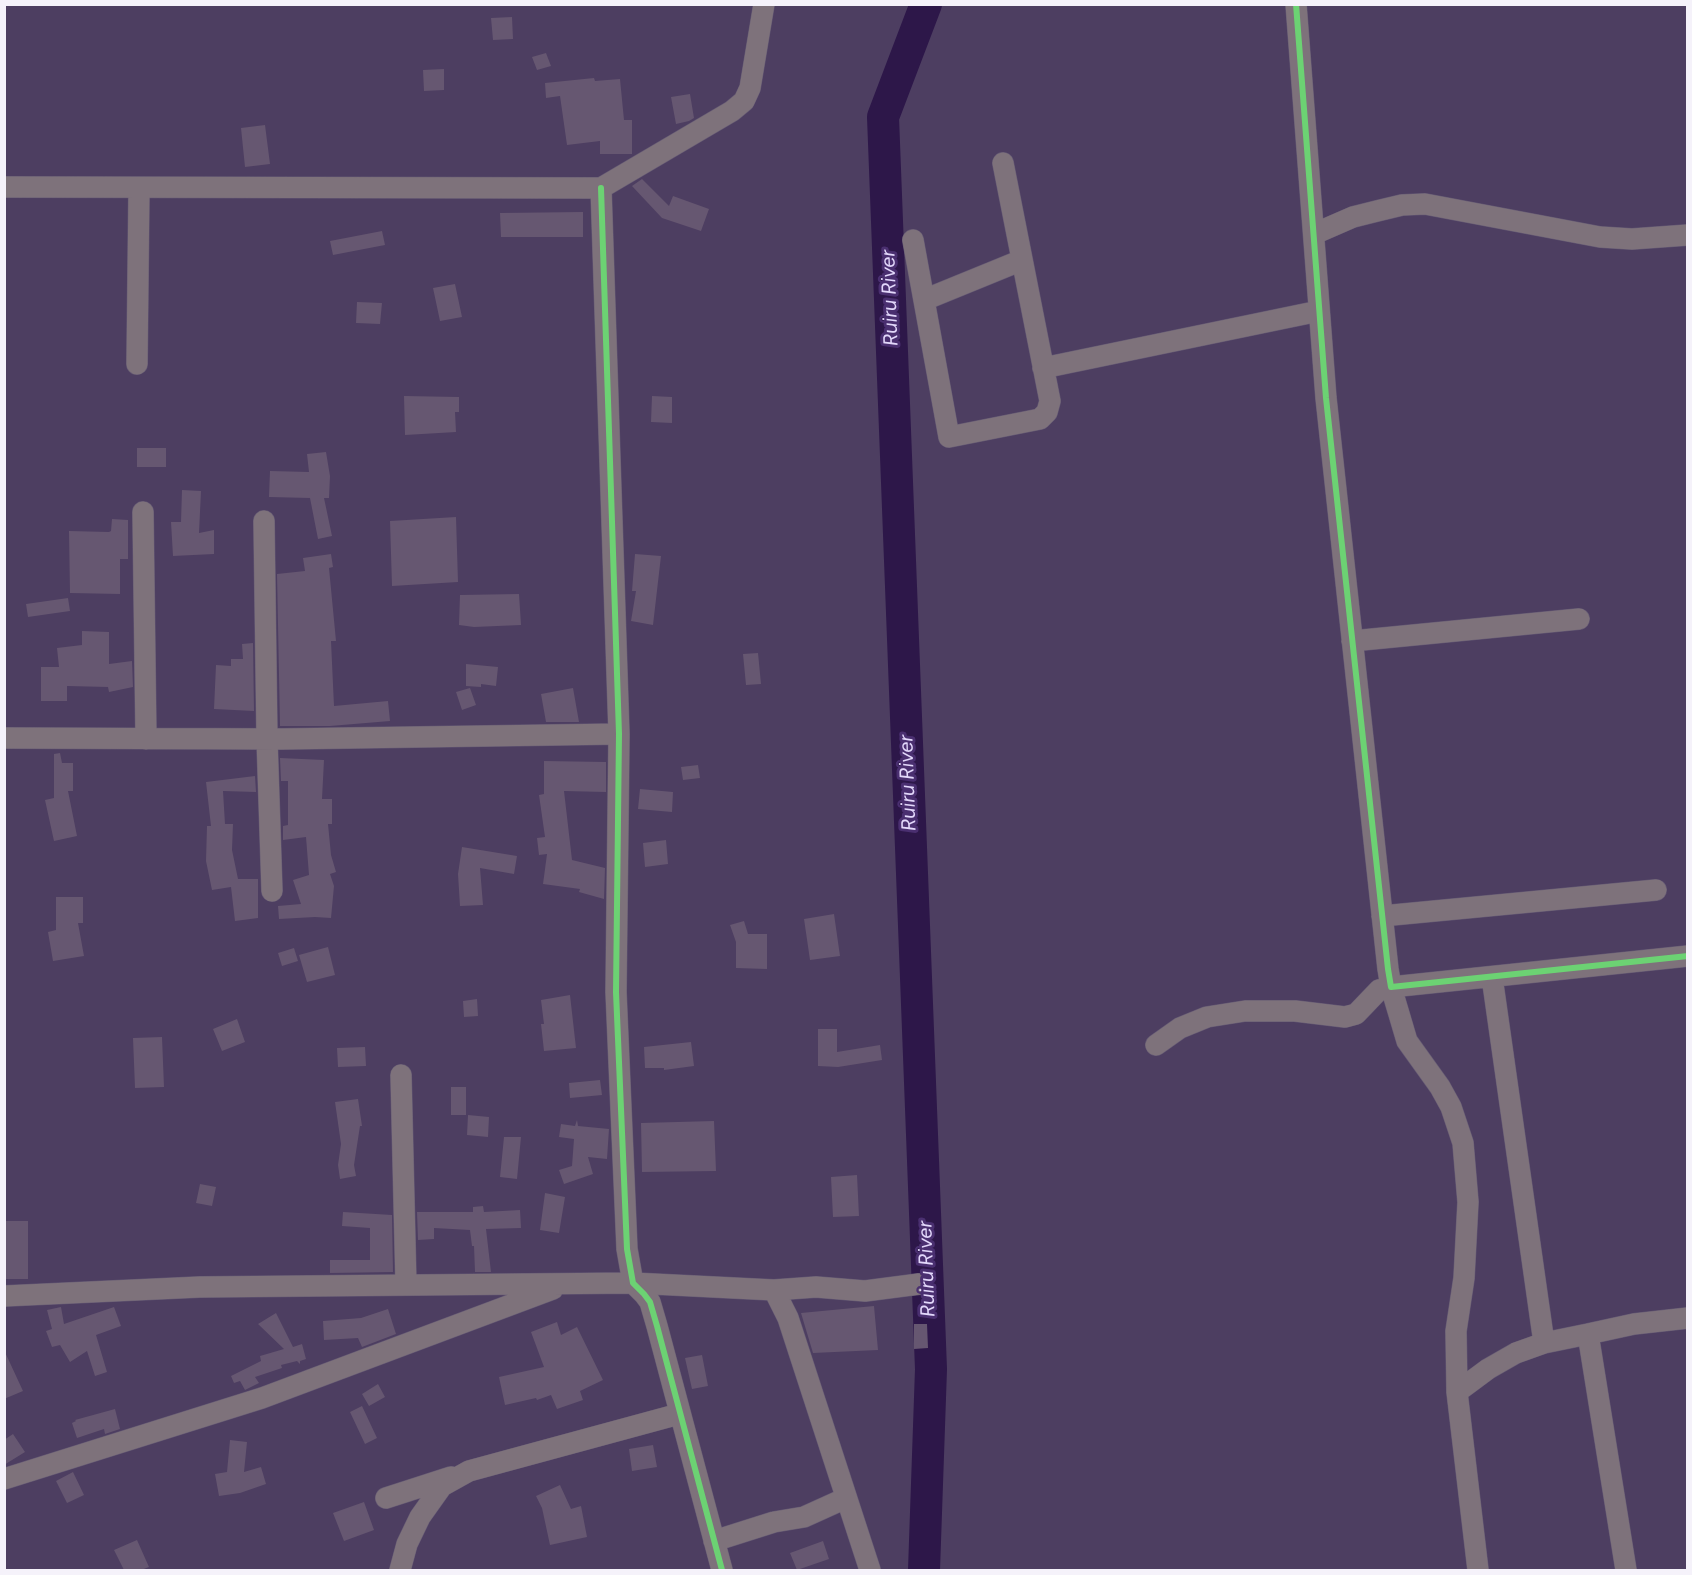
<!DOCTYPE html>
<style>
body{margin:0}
#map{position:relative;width:1692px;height:1575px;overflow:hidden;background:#4d3e61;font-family:Figtree,sans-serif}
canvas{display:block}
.frame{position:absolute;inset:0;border:6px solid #f5f2fa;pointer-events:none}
</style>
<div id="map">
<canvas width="1692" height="1575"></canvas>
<div class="frame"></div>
</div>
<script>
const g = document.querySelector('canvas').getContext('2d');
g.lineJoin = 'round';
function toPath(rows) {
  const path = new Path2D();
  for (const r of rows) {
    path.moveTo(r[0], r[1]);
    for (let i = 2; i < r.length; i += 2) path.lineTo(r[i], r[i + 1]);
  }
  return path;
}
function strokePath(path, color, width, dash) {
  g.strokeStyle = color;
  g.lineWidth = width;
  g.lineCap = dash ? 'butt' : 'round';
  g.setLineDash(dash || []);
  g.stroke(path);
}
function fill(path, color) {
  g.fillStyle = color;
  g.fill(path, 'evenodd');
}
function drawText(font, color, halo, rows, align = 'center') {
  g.font = font + ' Figtree,sans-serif';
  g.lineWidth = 6;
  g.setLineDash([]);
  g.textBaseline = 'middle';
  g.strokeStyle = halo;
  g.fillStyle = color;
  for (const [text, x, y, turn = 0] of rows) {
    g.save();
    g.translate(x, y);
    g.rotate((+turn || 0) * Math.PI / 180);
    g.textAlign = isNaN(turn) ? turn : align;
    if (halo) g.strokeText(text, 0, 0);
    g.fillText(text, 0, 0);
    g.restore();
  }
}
const river = toPath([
 [924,1570,931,1369,883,117,926,4]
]);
const building = toPath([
 [512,17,513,39,493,40,491,18],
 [546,53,551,66,537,70,532,57],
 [444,69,444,90,424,91,423,70],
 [594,78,595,81,620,79,624,120,632,120,632,154,600,154,600,141,567,145,560,96,546,98,545,83],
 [690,94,694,118,689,121,676,124,671,97],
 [265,125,270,164,245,167,241,128],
 [642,179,669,206,673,196,709,209,701,231,662,218,632,186],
 [583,212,583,237,501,237,500,213],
 [382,231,385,245,333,255,330,241],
 [455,284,462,317,440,321,433,288],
 [357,302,382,303,380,324,356,323],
 [404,396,459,397,459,412,455,412,456,432,405,435],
 [652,396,672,397,672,423,651,422],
 [137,448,166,448,166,467,137,467],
 [326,452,330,476,329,498,324,498,332,536,318,539,310,498,269,497,270,471,309,472,307,454],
 [182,490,201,491,199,533,214,530,214,554,173,556,171,522,181,522],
 [456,517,458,582,392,586,390,521],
 [112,519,128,520,128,559,120,559,120,594,70,593,69,531,109,532,111,531],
 [331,554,333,567,329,568,336,641,331,641,334,706,388,701,390,721,330,726,280,726,277,574,305,571,303,558],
 [635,554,661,556,653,625,631,621,636,591,632,591],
 [519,594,521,625,474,627,459,625,460,595],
 [68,598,70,611,28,617,26,604],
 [82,631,109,632,109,664,132,661,133,687,109,692,108,687,67,686,67,701,41,701,41,667,59,667,57,648,82,645],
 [253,643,254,711,214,709,216,665,231,666,231,659,243,659,242,644],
 [758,653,761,684,746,685,743,654],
 [466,664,498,667,496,686,481,684,481,687,466,686],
 [470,688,476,705,462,710,456,692],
 [573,688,579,722,546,722,541,694],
 [60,753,62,763,73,763,73,791,68,791,77,836,54,841,45,800,54,798,54,754],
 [280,758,324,760,322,799,332,799,332,824,328,824,331,855,336,872,330,874,334,886,331,918,315,917,279,919,278,906,301,904,293,880,309,875,306,837,283,840,283,826,288,825,288,781,281,781],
 [544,761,606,762,606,792,564,791,572,860,605,868,604,899,579,892,580,889,543,884,547,854,539,855,537,838,545,837,539,795,544,794],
 [698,765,700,778,683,780,681,767],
 [255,776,256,792,223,791,225,824,233,824,232,850,238,879,258,879,258,918,235,921,231,887,212,890,206,861,207,826,211,826,206,782],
 [640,789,673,792,672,812,638,809],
 [666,840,668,864,645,867,643,843],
 [462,847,517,856,514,874,480,868,483,905,460,906,458,874],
 [56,897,83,897,83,923,78,923,84,956,53,961,48,932,56,930],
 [834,914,840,956,810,960,804,919],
 [744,921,748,934,767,934,767,969,736,968,736,942,730,925],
 [328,947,335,975,307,982,299,955],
 [294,948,298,961,282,966,278,953],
 [570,995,576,1048,544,1051,541,1024,544,1024,541,1000],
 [477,999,478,1016,464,1017,463,1001],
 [237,1019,245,1042,222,1051,213,1029],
 [818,1029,837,1029,837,1052,880,1045,882,1060,838,1067,818,1066],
 [162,1037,164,1087,135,1088,133,1038],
 [691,1042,694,1066,664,1070,664,1068,645,1068,644,1047],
 [365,1047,366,1066,338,1067,337,1048],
 [600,1080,602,1095,570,1098,569,1083],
 [451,1087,466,1087,466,1115,451,1115],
 [358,1099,362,1126,360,1126,354,1165,356,1176,340,1179,338,1165,341,1144,335,1102],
 [468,1115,489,1117,488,1137,467,1135],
 [577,1120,578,1126,609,1129,607,1159,588,1157,593,1174,564,1184,559,1170,572,1166,574,1139,559,1137,561,1124,575,1126],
 [714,1121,716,1171,642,1172,641,1123],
 [504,1137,521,1137,517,1179,500,1177],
 [857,1175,859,1216,833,1217,831,1177],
 [200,1184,216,1187,212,1206,196,1203],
 [545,1193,565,1197,559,1233,540,1230],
 [483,1206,484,1212,520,1210,521,1228,486,1229,491,1272,475,1272,474,1246,472,1246,470,1230,434,1228,434,1239,418,1240,417,1212,473,1212,473,1207],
 [343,1212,392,1215,393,1272,330,1273,330,1260,370,1260,370,1228,342,1226],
 [4,1221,28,1221,28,1279,4,1279],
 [874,1306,878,1350,813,1353,801,1313],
 [61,1307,64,1324,114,1307,121,1326,96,1335,107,1372,95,1376,87,1351,70,1362,60,1345,52,1347,46,1331,52,1329,47,1310],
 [388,1309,396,1334,362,1347,358,1338,324,1340,323,1321,361,1318],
 [276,1313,293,1347,302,1344,306,1359,300,1361,300,1364,297,1361,281,1365,282,1368,255,1377,259,1383,245,1390,240,1381,234,1383,231,1376,261,1361,260,1356,284,1349,258,1324],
 [557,1322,561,1335,577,1327,603,1380,580,1391,583,1400,557,1409,551,1395,537,1400,536,1398,505,1405,499,1377,544,1367,531,1332],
 [914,1324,927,1324,928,1348,914,1349],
 [4,1350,23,1391,4,1399],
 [702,1355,708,1386,692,1389,685,1358],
 [378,1384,385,1397,369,1406,362,1394],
 [362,1406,377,1438,365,1444,350,1412],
 [115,1409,120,1429,105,1434,104,1429,77,1438,72,1423,76,1421,75,1420],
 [13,1434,25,1452,4,1465,4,1440],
 [230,1440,247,1442,244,1472,261,1467,266,1484,240,1493,219,1496,215,1474,227,1472],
 [653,1445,657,1467,632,1471,629,1449],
 [73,1472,84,1495,67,1503,56,1481],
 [560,1485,571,1509,581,1506,587,1537,550,1545,542,1508,536,1496],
 [364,1502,374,1530,344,1541,333,1513],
 [137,1540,149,1567,141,1570,124,1570,114,1550],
 [823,1541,829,1559,797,1570,790,1553]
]);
const street = toPath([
 [1296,4,1326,398,1388,969,1391,987,1688,956],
 [4,187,601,188,732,111,744,101,750,88,764,4],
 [601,188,619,734,616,992,627,1249,633,1283,644,1294,650,1302,657,1326,722,1570],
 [1314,234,1353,217,1377,211,1402,205,1425,204,1600,237,1632,239,1688,235],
 [913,240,949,437,1040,419,1047,412,1050,401,1003,163],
 [924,300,1022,260],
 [137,364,139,188],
 [1043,368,1319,311],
 [143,512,146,739],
 [264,521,267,739,272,891],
 [1352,641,1579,619],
 [4,738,282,739,619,734],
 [1382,916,1656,890],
 [1492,977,1544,1343],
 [1156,1045,1180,1028,1207,1017,1245,1011,1295,1011,1345,1017,1356,1014,1379,990,1391,987,1407,1041,1440,1087,1451,1107,1463,1143,1468,1202,1464,1278,1456,1331,1457,1392,1478,1570],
 [401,1075,406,1285],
 [774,1290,816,1287,865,1291,919,1284],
 [4,1296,200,1287,633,1283,774,1290,788,1318,870,1570],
 [1457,1392,1488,1369,1516,1353,1544,1343,1588,1334],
 [4,1479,262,1398,553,1289],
 [386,1498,451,1477],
 [714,1541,774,1522,804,1517,846,1498],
 [400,1570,407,1544,420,1517,442,1486,469,1471,679,1414],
 [1626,1570,1588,1334,1634,1324,1688,1318]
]);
const cycleway = toPath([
 [1296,4,1326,398,1388,969,1391,987,1688,956],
 [601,188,619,734,616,992,627,1249,633,1283,644,1294,650,1302,657,1326,722,1570]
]);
const waterNames = [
 ["Ruiru River",890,298,-92],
 ["Ruiru River",908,783,-92],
 ["Ruiru River",927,1269,-92]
];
strokePath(river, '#2d1749', 32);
fill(building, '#665771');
strokePath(street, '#655a74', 22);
strokePath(street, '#7e727b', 21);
strokePath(cycleway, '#6cd273', 6);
drawText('italic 20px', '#e3d8fb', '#4a2f70', waterNames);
</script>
